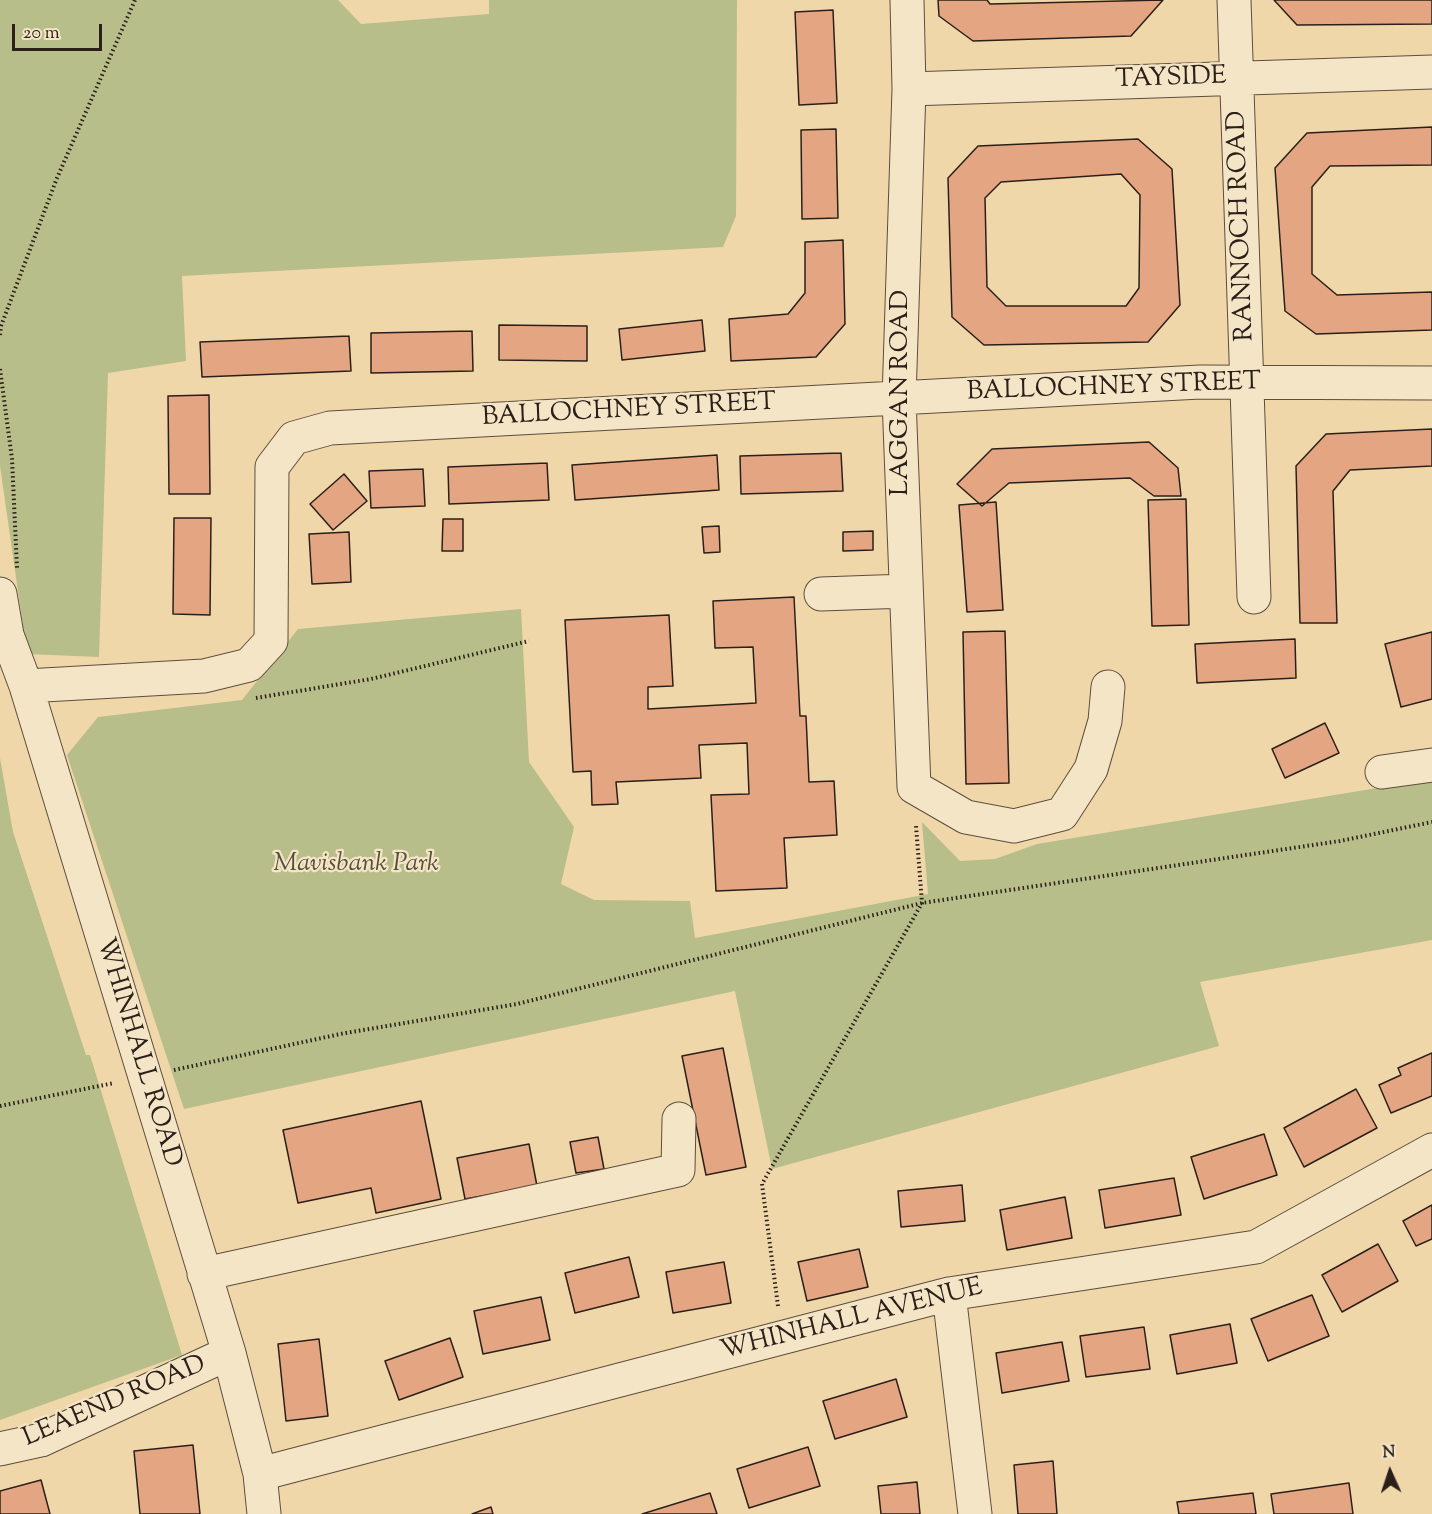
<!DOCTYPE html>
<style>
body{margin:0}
#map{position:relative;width:1432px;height:1514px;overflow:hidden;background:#efd7a9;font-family:"Sorts Mill Goudy",serif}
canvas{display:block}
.north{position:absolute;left:1360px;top:1442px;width:60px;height:60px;-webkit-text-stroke:4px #f5e5c7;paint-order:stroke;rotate:357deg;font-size:16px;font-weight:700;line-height:24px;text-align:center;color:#2b2019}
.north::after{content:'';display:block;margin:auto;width:21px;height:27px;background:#2b2019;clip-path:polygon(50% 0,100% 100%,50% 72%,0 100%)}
.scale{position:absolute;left:12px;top:24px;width:90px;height:27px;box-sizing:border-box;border:3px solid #2b2019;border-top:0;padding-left:8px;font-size:18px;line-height:21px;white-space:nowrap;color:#2b2019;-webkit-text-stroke:4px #f5e5c7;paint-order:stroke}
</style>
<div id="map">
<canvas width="1432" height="1514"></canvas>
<div class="north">N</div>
<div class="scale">20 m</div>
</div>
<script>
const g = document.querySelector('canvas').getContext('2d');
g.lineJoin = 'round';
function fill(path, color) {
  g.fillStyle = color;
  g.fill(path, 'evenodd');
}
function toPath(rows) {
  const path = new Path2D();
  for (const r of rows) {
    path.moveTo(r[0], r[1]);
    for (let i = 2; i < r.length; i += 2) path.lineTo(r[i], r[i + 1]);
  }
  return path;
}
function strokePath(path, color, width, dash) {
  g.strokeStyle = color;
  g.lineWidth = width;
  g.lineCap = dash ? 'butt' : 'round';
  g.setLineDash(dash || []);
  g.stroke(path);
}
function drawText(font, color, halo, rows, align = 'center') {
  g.font = font + ' "Sorts Mill Goudy",serif';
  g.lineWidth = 4.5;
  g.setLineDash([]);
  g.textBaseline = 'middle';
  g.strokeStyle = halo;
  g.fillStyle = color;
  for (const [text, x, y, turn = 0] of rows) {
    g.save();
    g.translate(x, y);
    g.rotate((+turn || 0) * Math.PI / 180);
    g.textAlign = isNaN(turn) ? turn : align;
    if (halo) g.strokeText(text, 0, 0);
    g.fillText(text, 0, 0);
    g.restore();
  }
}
const green = toPath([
 [0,0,338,0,361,24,489,14,489,0,737,0,736,216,723,247,182,276,186,361,108,373,99,657,27,654,0,466],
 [521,609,529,762,574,827,561,884,594,900,690,901,695,938,928,894,922,822,960,861,995,859,1037,844,1432,779,1432,940,1200,982,1219,1046,772,1169,735,991,184,1109,67,755,98,717,242,700,298,629],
 [0,758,13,832,86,1055,90,1055,182,1355,0,1420]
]);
const building = toPath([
 [938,0,987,0,990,4,1163,0,1131,36,973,41,939,16,938,0],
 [1274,0,1432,0,1432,24,1297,25,1274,0],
 [833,10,837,103,799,105,795,12,833,10],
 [1432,127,1432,165,1330,166,1312,187,1312,274,1337,295,1432,292,1432,330,1316,334,1285,311,1275,168,1307,133,1432,127],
 [836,129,838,218,802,219,801,130,836,129],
 [1138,139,1172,169,1180,305,1148,342,984,345,952,317,948,178,978,146,1138,139],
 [1121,174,1140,195,1139,288,1126,306,1006,306,987,287,985,198,1001,182,1121,174],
 [843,240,845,324,816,357,731,361,729,319,788,314,805,293,805,242,843,240],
 [702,320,705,351,622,360,619,329,702,320],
 [499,325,587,326,587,361,499,360,499,325],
 [472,331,473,371,371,373,371,333,472,331],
 [349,336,351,371,202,377,200,342,349,336],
 [209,395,210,494,169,494,168,396,209,395],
 [1432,429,1432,466,1350,470,1333,491,1337,623,1300,623,1296,466,1326,434,1432,429],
 [1149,442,1178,468,1181,496,1154,496,1130,478,1009,483,982,506,957,484,992,449,1149,442],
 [841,453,843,491,741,494,740,456,841,453],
 [717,455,719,490,575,500,572,465,717,455],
 [547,463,549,500,449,504,448,467,547,463],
 [423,469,425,506,371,508,369,471,423,469],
 [344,474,367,501,333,530,310,504,344,474],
 [1186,499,1189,625,1152,626,1148,500,1186,499],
 [996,502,1003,610,967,612,959,505,996,502],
 [174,518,211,518,210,615,173,614,174,518],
 [443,519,463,519,463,551,442,551,443,519],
 [719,526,720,552,704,553,702,527,719,526],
 [873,531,873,550,843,551,843,532,873,531],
 [349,532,351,582,312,584,309,534,349,532],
 [794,597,800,716,806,716,809,782,834,781,837,835,784,838,787,888,716,891,711,795,749,794,747,743,699,745,701,778,616,782,618,804,592,805,591,771,573,772,565,620,669,615,673,686,648,687,648,709,756,703,753,647,715,648,713,601,794,597],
 [1005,631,1009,783,966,784,963,632,1005,631],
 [1432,632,1432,699,1401,707,1385,644,1432,632],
 [1295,639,1296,678,1197,683,1195,644,1295,639],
 [1325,723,1339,753,1285,778,1272,749,1325,723],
 [723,1048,746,1167,706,1175,682,1056,723,1048],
 [1432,1053,1432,1096,1391,1113,1379,1085,1401,1075,1398,1068,1432,1053],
 [1356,1089,1377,1128,1304,1167,1284,1128,1356,1089],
 [421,1101,441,1199,376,1213,371,1188,298,1203,283,1130,421,1101],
 [1264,1134,1277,1175,1204,1199,1191,1157,1264,1134],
 [598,1137,604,1169,576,1173,570,1142,598,1137],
 [529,1144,537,1186,465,1199,457,1158,529,1144],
 [1174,1178,1181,1215,1105,1228,1099,1190,1174,1178],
 [962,1185,965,1221,901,1227,898,1191,962,1185],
 [1065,1197,1072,1238,1007,1250,1000,1210,1065,1197],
 [1432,1205,1432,1239,1416,1246,1403,1221,1432,1205],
 [1378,1244,1398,1281,1342,1312,1322,1275,1378,1244],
 [859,1249,868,1287,807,1301,798,1262,859,1249],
 [629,1257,639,1297,575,1313,565,1273,629,1257],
 [724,1262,731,1303,673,1313,666,1272,724,1262],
 [1312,1295,1329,1336,1268,1361,1251,1319,1312,1295],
 [541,1297,550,1340,483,1354,474,1311,541,1297],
 [1230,1324,1237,1363,1177,1374,1170,1335,1230,1324],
 [1144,1327,1150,1369,1086,1377,1080,1336,1144,1327],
 [450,1338,463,1377,399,1400,385,1361,450,1338],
 [319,1339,328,1416,286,1421,278,1344,319,1339],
 [1062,1342,1069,1381,1002,1393,996,1353,1062,1342],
 [896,1379,907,1417,835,1439,823,1401,896,1379],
 [193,1445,200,1514,140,1514,134,1451,193,1445],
 [808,1447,820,1486,749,1508,737,1469,808,1447],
 [1053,1461,1057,1514,1018,1514,1014,1465,1053,1461],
 [41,1480,50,1514,0,1514,0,1491,41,1480],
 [917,1482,920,1514,881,1514,878,1486,917,1482],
 [1349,1483,1353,1514,1274,1514,1271,1494,1349,1483],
 [710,1493,717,1514,642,1514,710,1493],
 [1253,1493,1256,1514,1179,1514,1177,1502,1253,1493],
 [491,1507,493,1514,472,1514,491,1507]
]);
const path = toPath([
 [0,335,1,326,57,178,135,0],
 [0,369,12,459,17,568],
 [256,698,371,679,529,641],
 [174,1070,345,1033,517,1004,922,903,1340,841,1432,822],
 [0,1106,114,1083],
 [778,1306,762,1184,922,903,916,826]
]);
const minor = toPath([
 [907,0,909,89,899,399,914,787,966,817,1014,826,1062,814,1091,769,1105,721,1108,687],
 [1234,0,1254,597],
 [909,89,1432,72],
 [0,594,7,635,26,686,229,1353,260,1474,264,1514],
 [821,594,906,591],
 [26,686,204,676,249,665,271,641,272,467,294,438,330,428,1200,382,1432,383],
 [1382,772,1432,765],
 [204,1274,678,1170,679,1119],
 [949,1294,975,1514],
 [0,1449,41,1440,229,1353],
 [260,1474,949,1294,1256,1247,1432,1150]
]);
const streetNames = [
 ["TAYSIDE",1171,80,-2],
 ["RANNOCH ROAD",1243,226,-92],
 ["BALLOCHNEY STREET",1114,389,-2],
 ["LAGGAN ROAD",903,393,-90],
 ["BALLOCHNEY STREET",629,412,-3],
 ["WHINHALL ROAD",137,1053,73],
 ["WHINHALL AVENUE",852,1321,-14],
 ["LEAEND ROAD",115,1403,-23]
];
const parkNames = [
 ["Mavisbank Park",356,866]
];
fill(green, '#b8be89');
fill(building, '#e4a583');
strokePath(building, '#2b2019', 1.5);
strokePath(minor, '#5c4e3d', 35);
strokePath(path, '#2b2019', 4, [1.5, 3]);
strokePath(minor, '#f5e5c7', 33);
drawText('26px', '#2b2019', '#f5e5c7', streetNames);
drawText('italic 26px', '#554f3b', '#f5e5c7', parkNames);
</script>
